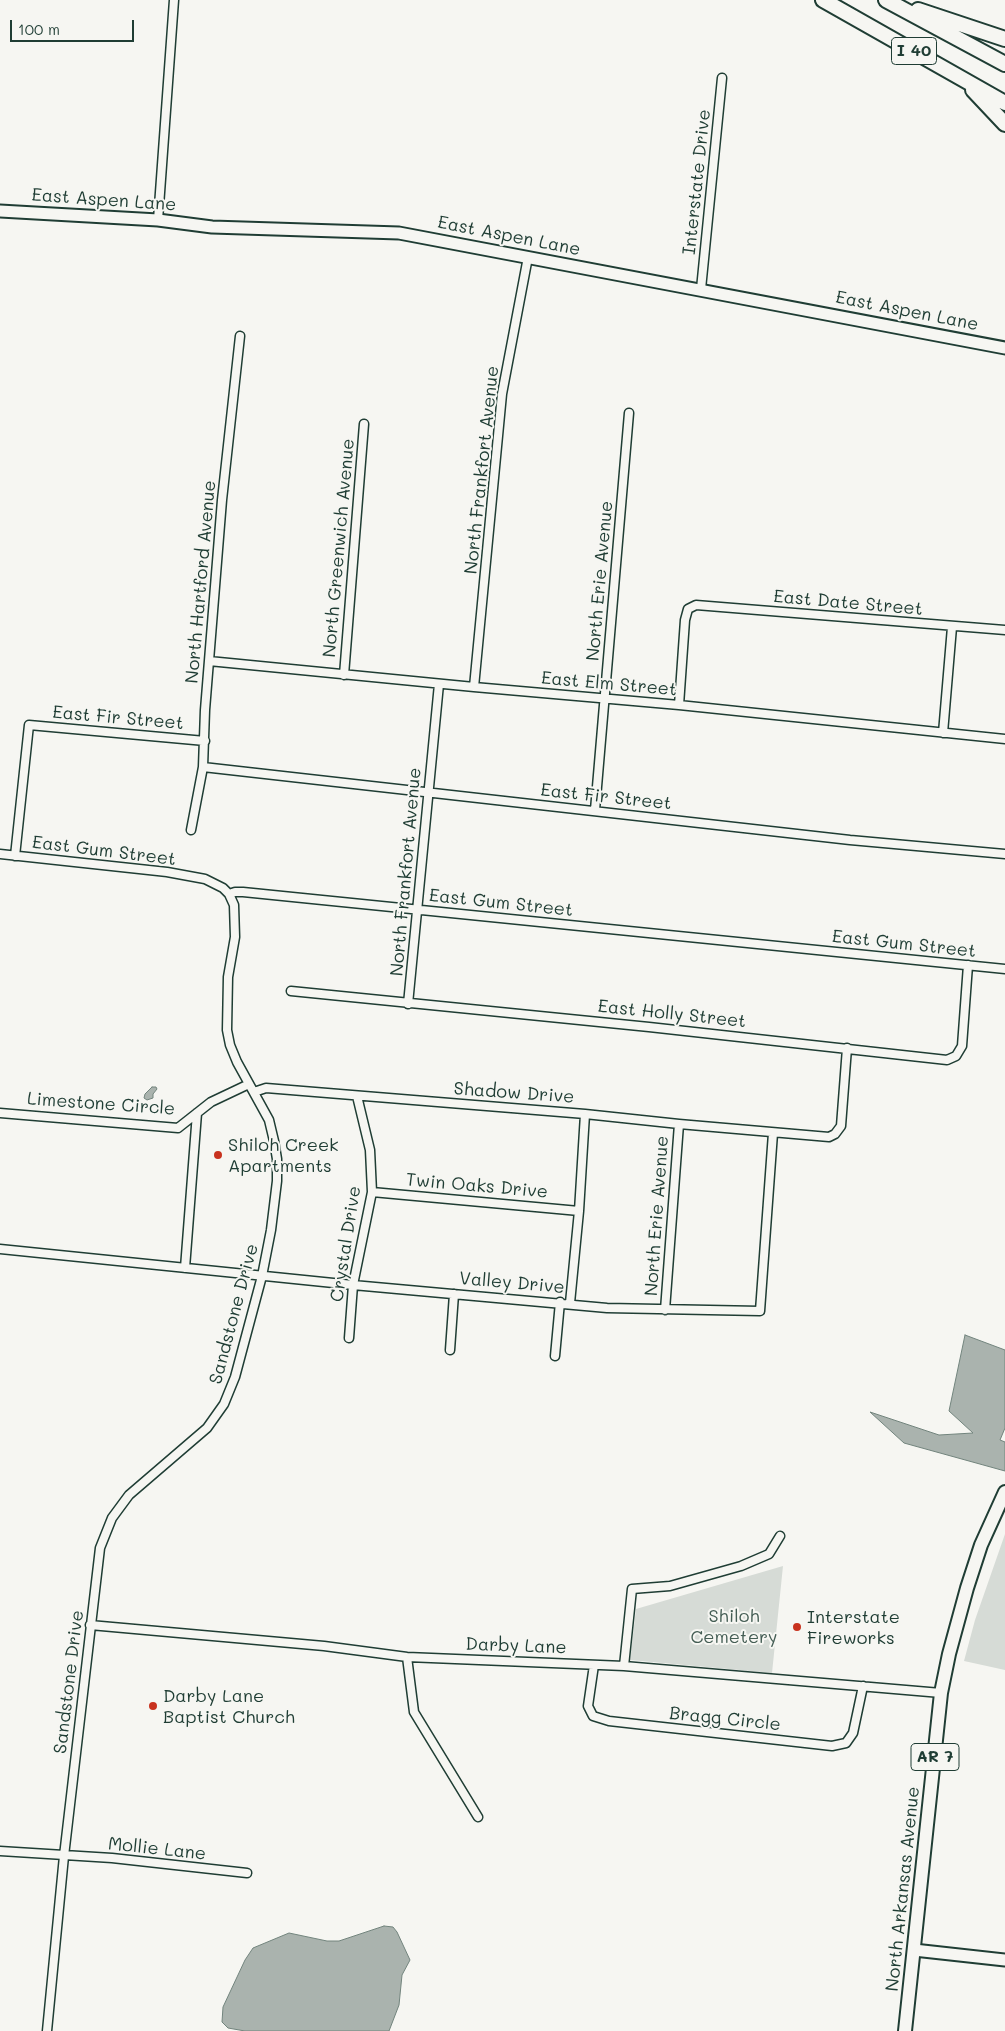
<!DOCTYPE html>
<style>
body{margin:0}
#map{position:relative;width:1005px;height:2031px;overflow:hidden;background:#f6f6f2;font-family:Mali,sans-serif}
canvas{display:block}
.scale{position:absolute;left:10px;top:20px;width:124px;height:22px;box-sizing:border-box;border:2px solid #1f3d34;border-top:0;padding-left:6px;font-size:15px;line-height:18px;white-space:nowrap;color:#1f3d34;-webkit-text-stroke:4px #f6f6f2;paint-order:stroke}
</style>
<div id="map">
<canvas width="1005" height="2031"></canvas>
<div class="scale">100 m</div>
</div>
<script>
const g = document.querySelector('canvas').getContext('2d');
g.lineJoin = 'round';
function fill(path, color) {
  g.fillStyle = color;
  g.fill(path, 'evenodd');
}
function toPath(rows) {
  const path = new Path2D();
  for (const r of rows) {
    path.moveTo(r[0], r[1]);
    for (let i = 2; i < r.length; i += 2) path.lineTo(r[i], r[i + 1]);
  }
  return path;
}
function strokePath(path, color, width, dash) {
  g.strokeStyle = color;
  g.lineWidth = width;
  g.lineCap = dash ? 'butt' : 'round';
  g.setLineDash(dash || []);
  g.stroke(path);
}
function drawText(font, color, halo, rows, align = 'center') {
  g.font = font + ' Mali,sans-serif';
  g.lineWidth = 4;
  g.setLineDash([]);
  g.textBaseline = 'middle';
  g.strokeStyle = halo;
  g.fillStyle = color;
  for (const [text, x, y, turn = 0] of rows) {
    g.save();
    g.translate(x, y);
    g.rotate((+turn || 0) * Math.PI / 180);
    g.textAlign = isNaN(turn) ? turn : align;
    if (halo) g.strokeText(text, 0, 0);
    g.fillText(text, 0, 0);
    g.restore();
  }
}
const green = toPath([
 [1005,1534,1005,1670,964,1661,975,1620],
 [783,1566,772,1673,630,1660,636,1609]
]);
const water = toPath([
 [152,1087,156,1087,157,1089,153,1094,153,1098,147,1100,144,1098,145,1094,152,1087],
 [965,1335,1005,1350,1005,1428,1000,1440,1005,1442,1005,1471,904,1443,870,1412,939,1435,973,1433,949,1411,965,1335],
 [384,1926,393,1927,397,1932,410,1960,402,1975,399,2005,389,2031,245,2031,228,2028,222,2022,223,2007,245,1960,253,1948,289,1933,327,1941,339,1941,384,1926]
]);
const street = toPath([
 [158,220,174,0],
 [701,289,722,78],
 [209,661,474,687,679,705,1005,739],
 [344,675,364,424],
 [474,687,502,394,528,257],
 [679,705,685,620,688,609,696,605,1005,630],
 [943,733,952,627],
 [203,767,850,840,1005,854],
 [595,810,629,413],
 [191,830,203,767,205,710,222,500,240,336],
 [0,854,167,872,205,879,223,888,229,894,235,892,243,892,1005,969],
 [15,856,29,725,205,741],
 [291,991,649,1027,947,1060,956,1056,962,1046,968,965],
 [408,1004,439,684],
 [254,1092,266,1088,585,1114,679,1124,829,1137,835,1134,841,1126,847,1048],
 [0,1113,178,1128,211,1102,249,1084],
 [372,1192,579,1211],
 [0,1249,353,1285,607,1308,760,1311,773,1133],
 [185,1268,197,1113],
 [570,1303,579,1211,585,1114],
 [665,1310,679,1124],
 [349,1338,353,1285,372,1192,370,1150,357,1096],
 [450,1350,454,1294],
 [555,1356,560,1302],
 [90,1625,324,1646,407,1657,624,1666,941,1693],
 [407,1657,414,1712,478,1817],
 [594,1665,588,1706,593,1716,609,1721,832,1746,846,1743,853,1733,863,1686],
 [624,1666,632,1589,670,1586,741,1566,769,1554,780,1536],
 [0,1851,112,1858,247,1873],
 [47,2031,64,1856,100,1548,112,1518,129,1495,207,1428,224,1404,235,1377,262,1276,271,1230,277,1181,277,1159,274,1141,269,1120,237,1062,230,1045,227,1030,228,977,235,937,234,905,229,894]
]);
const secondary = toPath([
 [0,211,158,220,212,227,399,233,1005,348],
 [914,1950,1005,1960]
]);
const primary = toPath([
 [905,2031,941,1693,949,1654,967,1588,981,1545,1005,1492]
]);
const highway = toPath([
 [823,0,1005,103],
 [886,0,1005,64],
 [918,10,1005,39],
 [973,90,1005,124]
]);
const markers = [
 [218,1155,5,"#c8321e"],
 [797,1627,5,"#c8321e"],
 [153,1706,5,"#c8321e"]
];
const shields = [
 [914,51,45],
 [935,1757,48]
];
const shieldNames = [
 ["I 40",914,51],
 ["AR 7",935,1757]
];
const streetNames = [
 ["Interstate Drive",697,182,-84],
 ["East Aspen Lane",104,200,4],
 ["East Aspen Lane",509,236,11],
 ["East Aspen Lane",907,311,11],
 ["North Frankfort Avenue",482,470,-84],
 ["North Greenwich Avenue",339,548,-85],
 ["North Erie Avenue",600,581,-85],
 ["North Hartford Avenue",201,582,-85],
 ["East Date Street",848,603,5],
 ["East Elm Street",609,684,5],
 ["East Fir Street",118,718,5],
 ["East Fir Street",606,797,6],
 ["East Gum Street",104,851,7],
 ["North Frankfort Avenue",406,872,-85],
 ["East Gum Street",501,903,6],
 ["East Gum Street",904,944,6],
 ["East Holly Street",672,1014,6],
 ["Shadow Drive",514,1093,4],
 ["Limestone Circle",101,1104,4],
 ["Twin Oaks Drive",477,1186,5],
 ["North Erie Avenue",657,1216,-86],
 ["Crystal Drive",346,1244,-81],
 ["Valley Drive",512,1283,5],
 ["Sandstone Drive",234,1314,-75],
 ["Darby Lane",516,1646,2],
 ["Sandstone Drive",69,1682,-83],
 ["Bragg Circle",725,1719,6],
 ["Mollie Lane",157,1849,6],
 ["North Arkansas Avenue",903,1889,-84]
];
const poiNames = [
 ["Shiloh Creek",228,1145],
 ["Apartments",228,1166],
 ["Interstate",807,1617],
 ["Fireworks",807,1638],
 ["Darby Lane",163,1696],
 ["Baptist Church",163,1717]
];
const parkNames = [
 ["Shiloh",734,1616],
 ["Cemetery",734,1637]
];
fill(green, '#d6dbd6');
fill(water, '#aab3ae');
strokePath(water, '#72847d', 1);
strokePath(street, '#1f3d34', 11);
strokePath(secondary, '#1f3d34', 15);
strokePath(primary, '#1f3d34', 16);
strokePath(highway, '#1f3d34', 18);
strokePath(street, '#f6f6f2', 8);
strokePath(secondary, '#f6f6f2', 11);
strokePath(primary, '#f6f6f2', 12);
strokePath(highway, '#f6f6f2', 14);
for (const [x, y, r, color] of markers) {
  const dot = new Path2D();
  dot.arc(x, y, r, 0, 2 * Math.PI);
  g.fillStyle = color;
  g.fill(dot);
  strokePath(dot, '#f6f6f2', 2);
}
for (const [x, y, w] of shields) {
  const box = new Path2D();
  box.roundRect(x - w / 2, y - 13.5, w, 27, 4);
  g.fillStyle = '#f6f6f2';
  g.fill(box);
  strokePath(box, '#1f3d34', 1);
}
drawText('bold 16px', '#1f3d34', null, shieldNames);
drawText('18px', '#1f3d34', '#f6f6f2', streetNames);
drawText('18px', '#1f3d34', '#f6f6f2', poiNames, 'left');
drawText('18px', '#445d54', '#f6f6f2', parkNames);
</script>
